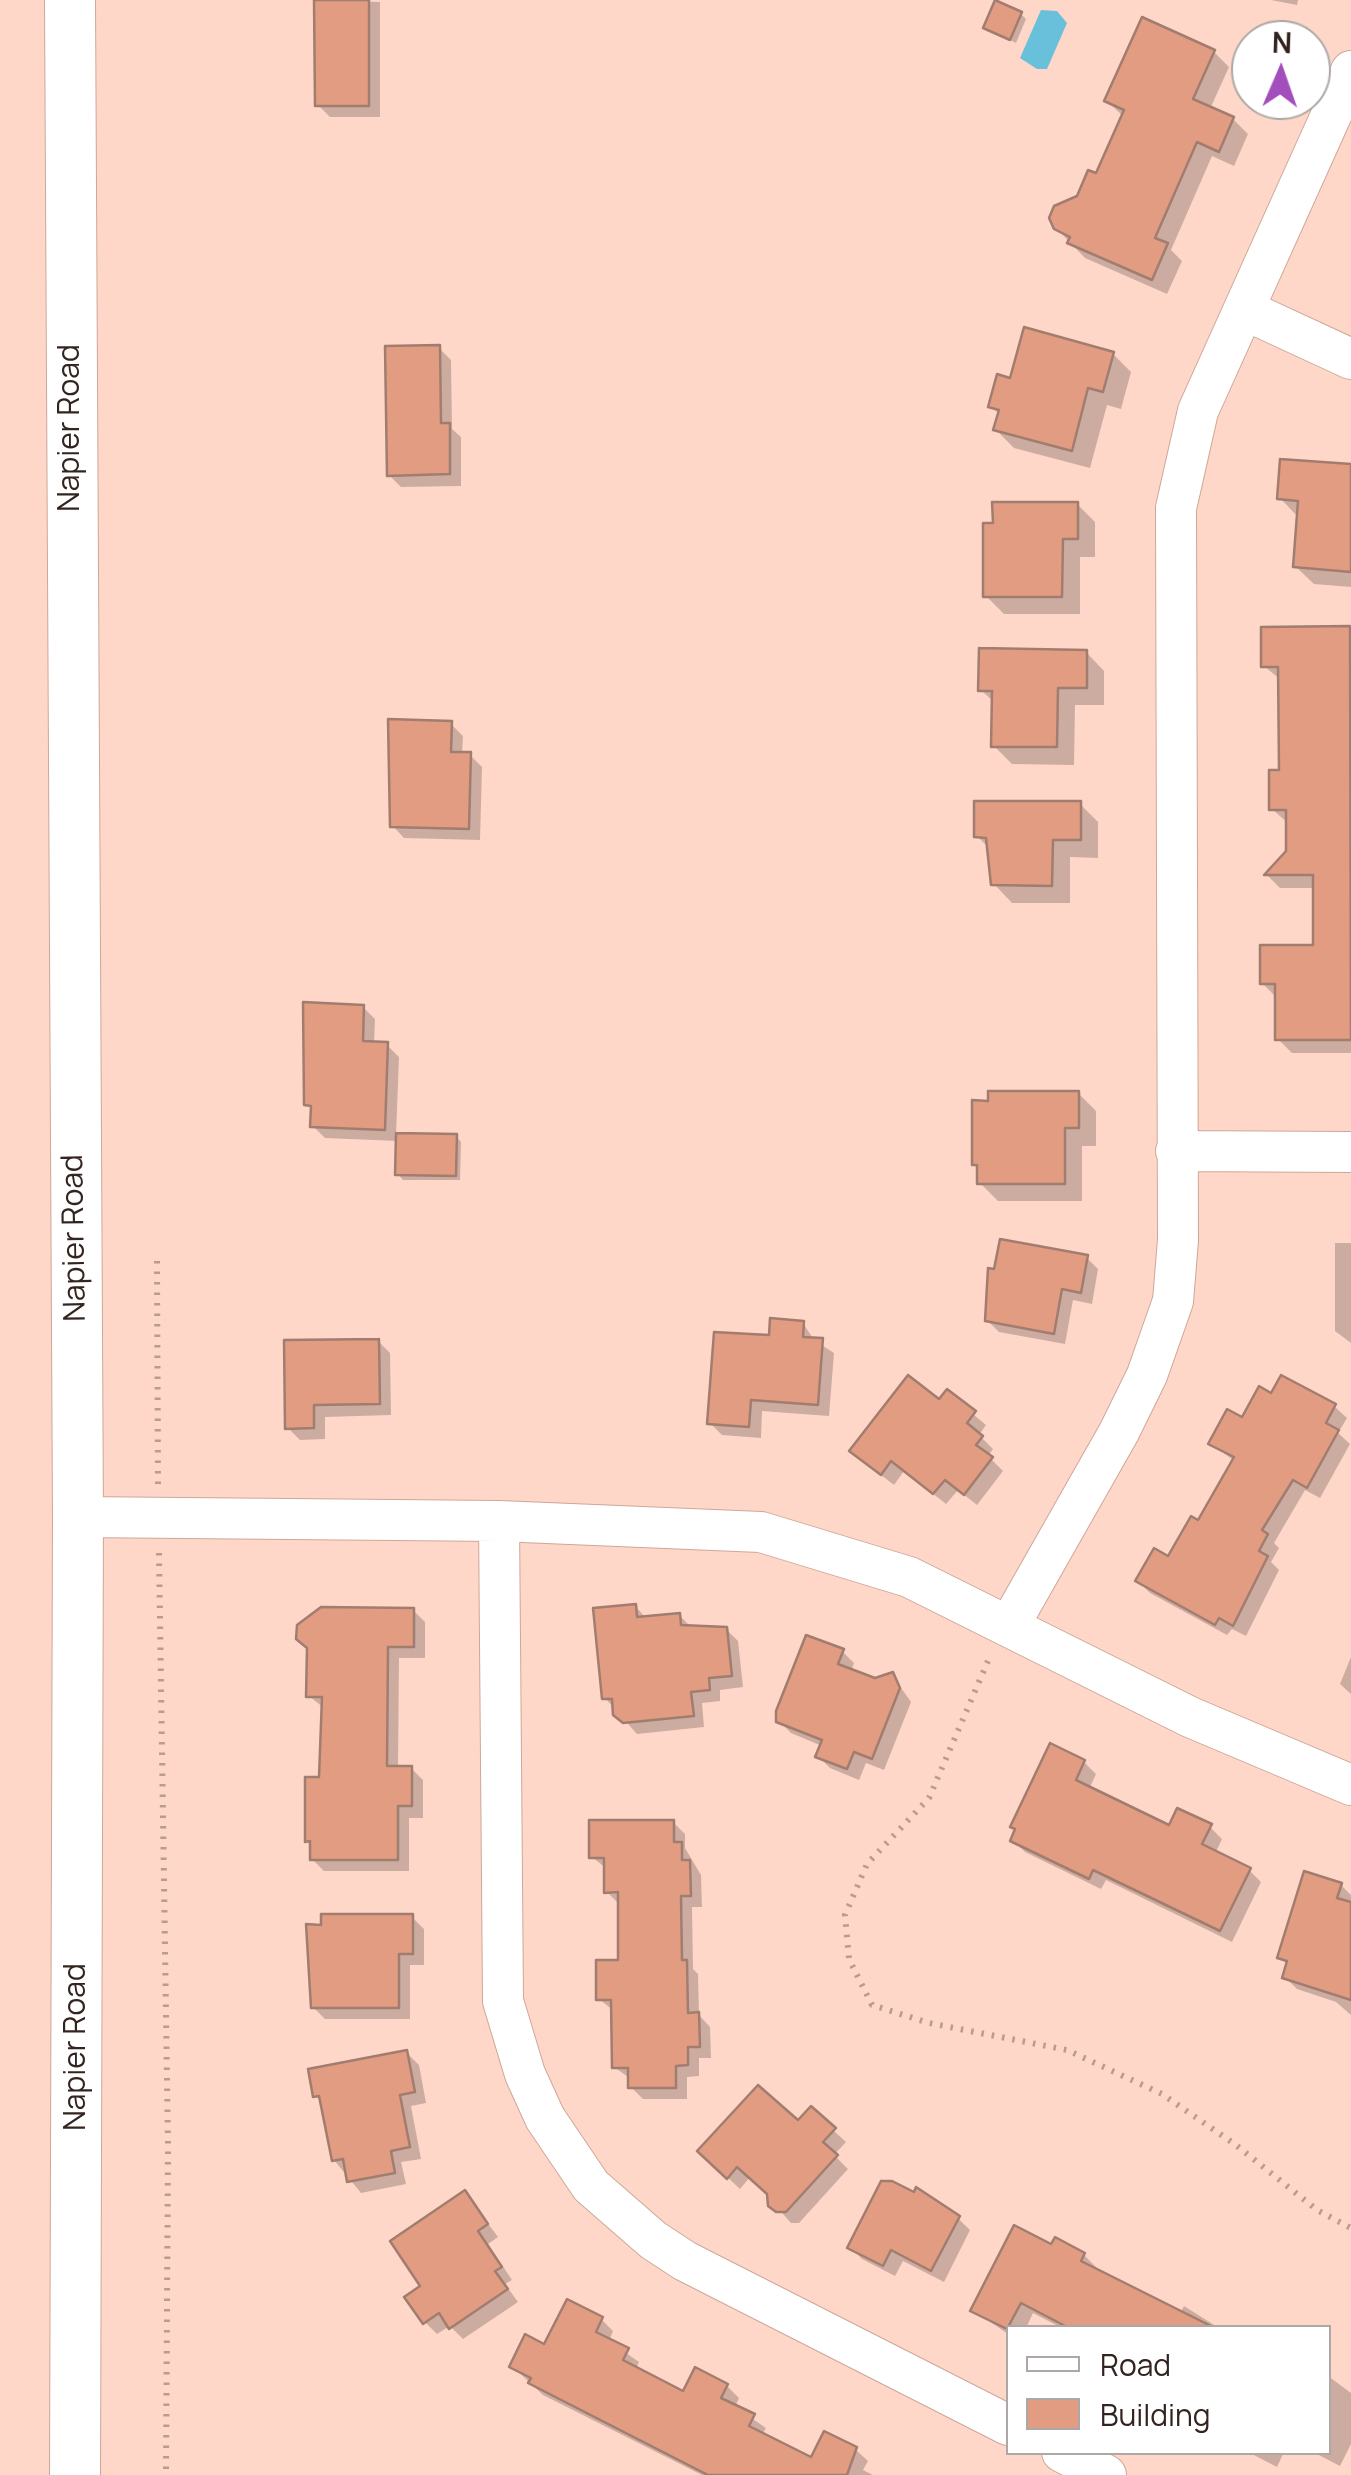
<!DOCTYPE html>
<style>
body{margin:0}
#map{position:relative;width:1351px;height:2475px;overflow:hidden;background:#ffd7c8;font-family:Manrope,sans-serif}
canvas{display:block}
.legend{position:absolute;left:1006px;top:2325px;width:325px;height:130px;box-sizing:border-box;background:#fff;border:2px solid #ada7a5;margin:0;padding:12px 18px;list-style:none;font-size:30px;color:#33241f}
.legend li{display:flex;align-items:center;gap:20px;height:50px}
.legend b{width:50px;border:2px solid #ada7a5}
.north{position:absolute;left:1231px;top:20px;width:100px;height:100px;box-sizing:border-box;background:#fff;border:2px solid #ada7a5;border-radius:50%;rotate:2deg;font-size:28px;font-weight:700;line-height:40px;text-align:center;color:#33241f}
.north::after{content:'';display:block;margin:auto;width:35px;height:45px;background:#a24ebd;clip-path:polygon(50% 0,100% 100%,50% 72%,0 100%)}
</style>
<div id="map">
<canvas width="1351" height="2475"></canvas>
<ul class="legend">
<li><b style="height:12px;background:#fff"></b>Road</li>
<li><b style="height:28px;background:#e29c82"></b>Building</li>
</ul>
<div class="north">N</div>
</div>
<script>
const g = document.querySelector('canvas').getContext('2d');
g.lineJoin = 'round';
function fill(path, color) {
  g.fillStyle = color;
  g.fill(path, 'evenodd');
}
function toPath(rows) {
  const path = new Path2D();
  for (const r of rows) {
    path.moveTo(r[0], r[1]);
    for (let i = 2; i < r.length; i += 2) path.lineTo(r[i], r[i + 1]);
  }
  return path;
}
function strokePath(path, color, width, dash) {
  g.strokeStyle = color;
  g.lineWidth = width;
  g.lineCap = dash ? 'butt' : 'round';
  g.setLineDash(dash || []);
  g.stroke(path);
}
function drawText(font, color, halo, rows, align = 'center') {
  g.font = font + ' Manrope,sans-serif';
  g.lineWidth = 8;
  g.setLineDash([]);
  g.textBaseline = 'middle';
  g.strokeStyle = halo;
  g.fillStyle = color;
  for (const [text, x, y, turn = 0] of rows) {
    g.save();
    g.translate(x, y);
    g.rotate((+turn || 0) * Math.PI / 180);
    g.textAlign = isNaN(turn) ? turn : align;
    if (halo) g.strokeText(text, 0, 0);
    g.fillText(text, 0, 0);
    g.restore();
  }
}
const water = toPath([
 [1041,10,1057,11,1067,23,1047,69,1037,69,1020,58]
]);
const shadow = toPath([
 [317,0,380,2,380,117,330,117,318,105],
 [1271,0,1298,0,1297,5],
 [1021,14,1026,19,1016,43,986,28],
 [1214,52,1229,67,1210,109,1233,119,1248,134,1234,166,1212,156,1171,250,1182,261,1167,294,1085,258,1056,228,1097,176,1124,117,1107,101],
 [439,348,451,360,452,429,461,437,461,486,401,487,389,475],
 [1113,354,1131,372,1121,409,1107,405,1090,468,1014,448,996,430,1000,415,991,406,1012,381],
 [1351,467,1351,587,1314,584,1295,566,1299,518,1280,498],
 [1077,504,1095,522,1095,557,1080,557,1080,614,1004,614,986,596],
 [1349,629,1351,1053,1292,1053,1278,1039,1278,999,1262,983,1316,947,1315,888,1280,888,1267,875,1289,852,1289,824,1272,809,1281,773,1281,680,1264,666],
 [1086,652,1104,671,1104,705,1075,705,1074,765,1012,764,994,746,995,703,981,690],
 [451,724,463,736,462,754,470,755,482,767,480,840,404,838,392,825],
 [1080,804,1098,822,1098,858,1070,857,1070,903,1012,903,994,884,990,849,977,836],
 [363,1007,375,1019,374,1044,387,1045,399,1057,396,1135,456,1136,461,1142,460,1180,403,1180,398,1174,398,1141,325,1138,313,1126,314,1111,307,1104],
 [1078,1093,1096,1111,1096,1146,1082,1146,1082,1201,998,1201,980,1183,975,1164],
 [1335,1243,1351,1243,1351,1343,1335,1331],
 [1086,1257,1098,1269,1092,1304,1073,1300,1065,1344,999,1332,987,1320],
 [803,1323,814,1340,834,1353,829,1416,762,1411,761,1438,722,1435,710,1423,771,1338],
 [378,1341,390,1353,391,1415,325,1417,325,1439,300,1440,288,1428],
 [948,1393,986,1425,979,1435,993,1449,988,1456,1003,1471,977,1505,958,1490,946,1504,904,1471,894,1485,864,1462],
 [1272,1396,1335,1407,1347,1418,1338,1433,1350,1444,1320,1498,1305,1490,1274,1543,1279,1548,1271,1562,1279,1570,1246,1636,1232,1629,1227,1635,1150,1593,1138,1581,1169,1560,1199,1524,1234,1461,1211,1443],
 [635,1606,647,1619,679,1615,692,1628,726,1629,738,1641,743,1687,720,1690,720,1701,702,1703,704,1727,637,1734,605,1698],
 [413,1610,425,1622,425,1658,399,1658,398,1768,411,1768,423,1780,423,1818,409,1818,409,1871,324,1871,312,1859,308,1840,322,1779,324,1708,309,1696],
 [842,1651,854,1663,851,1671,875,1681,892,1675,911,1702,884,1770,866,1763,859,1780,830,1768,818,1756,822,1746,791,1733,779,1721],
 [1351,1657,1351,1694,1340,1684],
 [1084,1762,1096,1774,1089,1789,1170,1828,1210,1827,1222,1839,1215,1854,1249,1870,1261,1882,1232,1942,1106,1880,1101,1889,1025,1852,1013,1840],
 [673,1822,685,1834,685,1848,701,1875,702,1907,692,1907,693,1969,698,1974,699,2015,710,2027,711,2058,699,2058,699,2076,687,2077,687,2099,643,2099,631,2087,631,2079,614,2067,614,2011,599,1999,621,1963,619,1904,607,1892,607,1869,592,1857],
 [1341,1885,1351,1895,1351,2015,1336,2002,1297,1989,1285,1977,1288,1966,1280,1957],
 [412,1917,424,1929,424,1965,410,1965,410,2019,325,2019,313,2007],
 [407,2053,419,2065,426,2103,411,2106,421,2159,401,2162,406,2184,361,2193,334,2160,323,2103,316,2096],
 [811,2110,846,2142,834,2155,848,2169,799,2223,791,2223,750,2177,740,2189,712,2163,798,2124],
 [917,2191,944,2205,970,2230,944,2282,903,2261,895,2276,862,2259,850,2247],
 [465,2193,498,2237,488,2244,512,2280,505,2284,518,2302,463,2339,450,2326,437,2334,425,2322],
 [1052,2248,1084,2255,1096,2267,1094,2270,1180,2313,1184,2306,1219,2328,1062,2328,1033,2313,1026,2328,1008,2328,1008,2334,973,2310],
 [601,2319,613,2331,609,2341,639,2362,636,2369,684,2394,727,2386,739,2398,735,2407,766,2428,762,2435,812,2460,856,2450,868,2461,863,2470,873,2475,702,2475,543,2395,512,2366],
 [1328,2376,1351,2393,1351,2444,1340,2466,1313,2452,1328,2452],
 [1248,2452,1284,2452,1277,2467]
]);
const building = toPath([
 [314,0,369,0,369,106,315,106,314,0],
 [995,0,1022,12,1010,40,983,28,995,0],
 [1142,17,1215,50,1193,99,1234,117,1219,152,1197,142,1155,238,1168,243,1152,280,1067,243,1070,237,1054,229,1049,218,1054,206,1077,196,1088,170,1096,173,1124,110,1104,101,1142,17],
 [1024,327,1114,352,1103,392,1088,388,1072,451,993,430,999,410,988,407,997,374,1010,378,1024,327],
 [440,345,441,423,450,423,450,474,387,476,385,346,440,345],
 [1280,459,1351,464,1351,572,1293,567,1298,501,1277,499,1280,459],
 [992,502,1078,502,1078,539,1063,539,1062,597,983,597,983,523,993,523,992,502],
 [1350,626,1351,1040,1275,1040,1275,984,1260,984,1260,945,1313,945,1313,875,1264,875,1286,851,1286,810,1269,810,1269,770,1279,770,1278,667,1261,667,1261,627,1350,626],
 [979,648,1087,650,1087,688,1058,688,1057,747,991,747,992,691,978,691,979,648],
 [388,719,452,721,451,752,471,752,469,829,390,827,388,719],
 [974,801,1081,801,1081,840,1053,840,1052,886,991,885,986,838,974,837,974,801],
 [303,1002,364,1005,363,1041,388,1042,385,1130,310,1127,311,1106,304,1105,303,1002],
 [988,1091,1079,1091,1079,1128,1065,1128,1065,1184,977,1184,977,1165,972,1165,972,1100,988,1101,988,1091],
 [396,1133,457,1134,456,1176,395,1175,396,1133],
 [1000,1239,1088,1255,1081,1293,1062,1289,1054,1334,985,1321,988,1268,994,1269,1000,1239],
 [770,1318,804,1321,803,1337,823,1338,818,1405,751,1400,749,1427,707,1424,714,1332,769,1335,770,1318],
 [379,1339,380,1404,314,1405,314,1428,285,1429,284,1340,379,1339],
 [908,1375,939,1399,947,1389,976,1411,967,1423,983,1436,976,1445,993,1457,964,1495,945,1480,933,1494,891,1461,881,1475,849,1451,908,1375],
 [1281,1375,1336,1404,1326,1423,1339,1430,1307,1488,1293,1480,1262,1530,1268,1534,1259,1551,1268,1556,1233,1626,1219,1618,1215,1625,1135,1581,1154,1548,1168,1556,1191,1516,1198,1520,1234,1457,1208,1444,1227,1409,1242,1417,1259,1386,1271,1393,1281,1375],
 [636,1604,637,1617,680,1613,681,1625,727,1627,732,1676,709,1678,710,1690,691,1692,694,1716,623,1723,613,1715,612,1699,602,1699,593,1608,636,1604],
 [321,1607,414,1608,414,1647,388,1647,387,1766,412,1766,412,1806,398,1806,398,1860,310,1860,310,1841,305,1842,305,1777,319,1777,322,1697,306,1697,307,1648,296,1639,297,1625,321,1607],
 [806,1635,844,1649,838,1664,875,1678,893,1672,900,1688,872,1759,854,1752,847,1769,815,1757,822,1740,776,1722,776,1711,806,1635],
 [1050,1743,1085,1760,1076,1780,1169,1825,1177,1808,1212,1824,1202,1844,1251,1868,1220,1931,1093,1870,1089,1879,1010,1841,1015,1829,1010,1827,1050,1743],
 [589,1820,674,1820,674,1842,682,1842,682,1860,690,1860,691,1896,681,1896,682,1960,687,1960,688,2013,699,2012,700,2047,688,2047,688,2065,676,2066,676,2088,628,2088,628,2068,612,2068,611,2000,596,2000,596,1960,618,1960,618,1892,604,1893,604,1858,589,1858,589,1820],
 [1304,1871,1342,1883,1337,1898,1351,1902,1351,2000,1282,1978,1287,1961,1277,1958,1304,1871],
 [321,1914,413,1914,413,1954,399,1954,399,2008,311,2008,306,1924,321,1925,321,1914],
 [407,2050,415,2092,400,2095,410,2147,391,2151,395,2173,347,2182,343,2159,332,2161,319,2096,313,2097,308,2069,407,2050],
 [758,2085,798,2120,811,2106,836,2128,823,2142,838,2155,786,2212,776,2212,768,2206,767,2194,737,2167,727,2179,697,2151,758,2085],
 [881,2181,892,2181,914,2192,916,2187,960,2216,931,2271,891,2250,883,2266,847,2248,881,2181],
 [465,2190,488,2224,478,2231,502,2267,495,2271,508,2289,449,2329,439,2313,423,2324,404,2297,420,2286,390,2241,465,2190],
 [1014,2225,1051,2244,1055,2237,1085,2253,1081,2261,1215,2328,1069,2328,1021,2303,1007,2329,970,2311,1014,2225],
 [567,2299,603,2317,596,2332,629,2348,623,2360,683,2391,695,2367,728,2384,721,2398,755,2414,749,2426,811,2457,824,2431,857,2447,847,2475,708,2475,528,2383,531,2378,509,2367,525,2334,544,2344,567,2299]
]);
const path = toPath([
 [157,1261,158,1485],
 [159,1553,168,2145,166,2475],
 [988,1661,929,1798,867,1864,845,1915,849,1959,872,2005,929,2023,1067,2050,1162,2094,1236,2145,1317,2210,1351,2228]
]);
const minor = toPath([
 [1245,310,1351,359],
 [1176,1151,1351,1152],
 [78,1517,499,1521,761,1532,909,1577,1190,1717,1351,1785],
 [499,1521,503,2001,525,2074,545,2118,591,2186,653,2240,685,2261,1008,2425],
 [1010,1624,1119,1432,1147,1375,1173,1301,1178,1240,1176,508,1198,411,1351,71],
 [1062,2452,1106,2475]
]);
const tertiary = toPath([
 [70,0,78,1517,75,2475]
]);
const streetNames = [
 ["Napier Road",71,428,-90],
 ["Napier Road",75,1238,-91],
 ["Napier Road",77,2047,-90]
];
fill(water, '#69c0db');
fill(shadow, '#0003');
fill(building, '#e29c82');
strokePath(building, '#a17d70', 2.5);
strokePath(minor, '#cda799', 42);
strokePath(tertiary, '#cda799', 52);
strokePath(path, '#ba9b8f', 6, [2.5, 8]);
strokePath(minor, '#fff', 40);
strokePath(tertiary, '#fff', 50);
drawText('30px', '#33241f', '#fff', streetNames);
</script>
